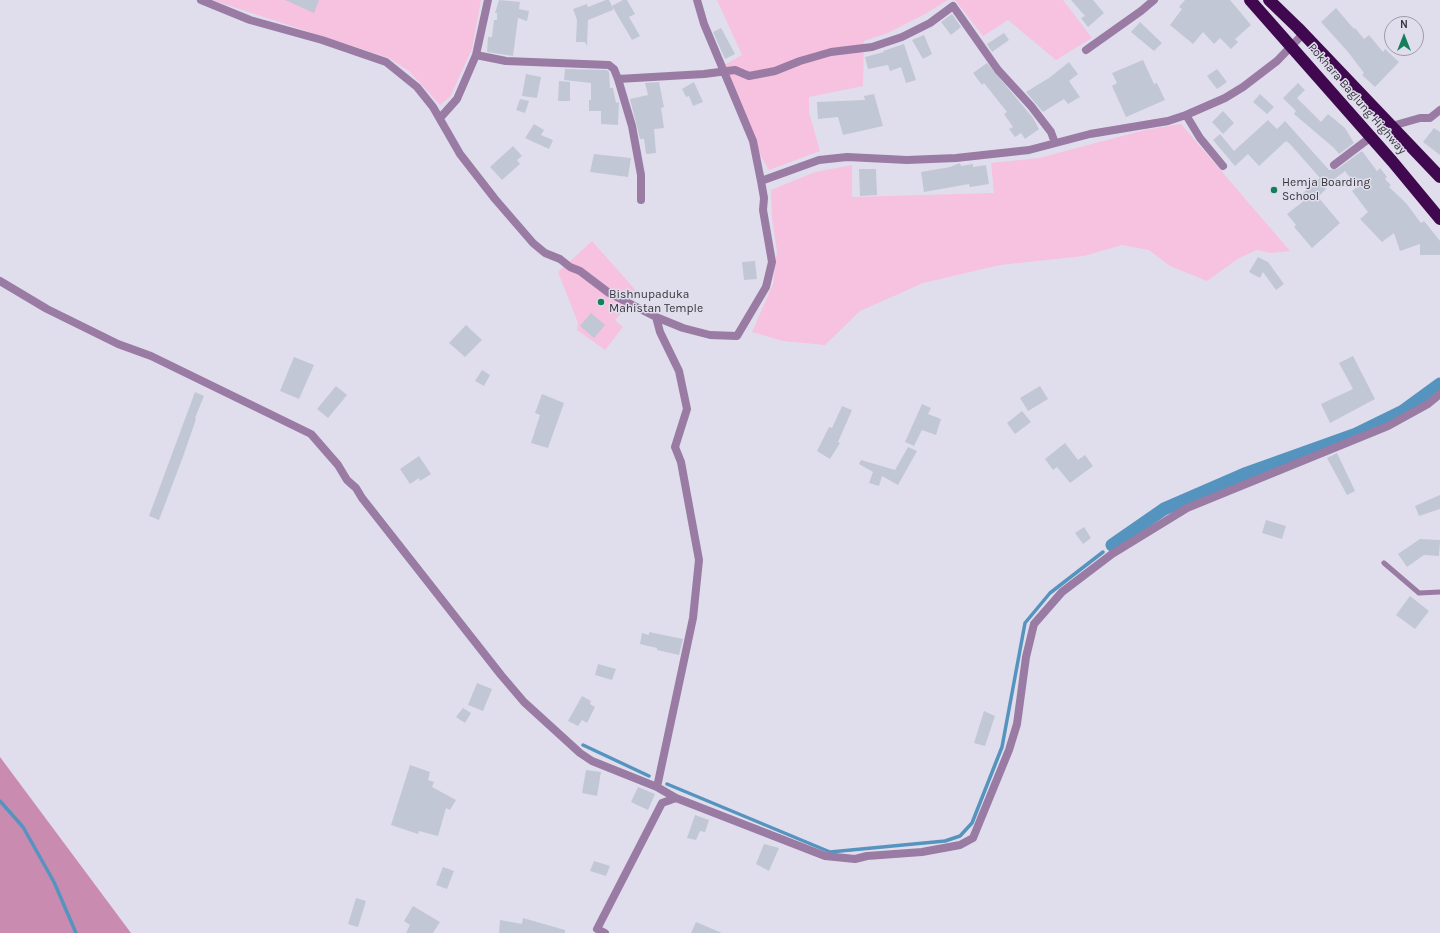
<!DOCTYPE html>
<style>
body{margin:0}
#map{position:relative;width:1440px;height:933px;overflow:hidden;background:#e0deed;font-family:Karla,sans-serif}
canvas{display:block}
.north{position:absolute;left:1384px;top:16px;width:40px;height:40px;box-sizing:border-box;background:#e0deed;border:1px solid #9c9ba6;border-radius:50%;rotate:0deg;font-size:11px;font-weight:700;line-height:16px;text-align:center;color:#36363b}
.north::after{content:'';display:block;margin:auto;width:14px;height:18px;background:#147f5a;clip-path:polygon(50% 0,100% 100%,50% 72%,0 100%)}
</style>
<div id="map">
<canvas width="1440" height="933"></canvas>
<div class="north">N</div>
</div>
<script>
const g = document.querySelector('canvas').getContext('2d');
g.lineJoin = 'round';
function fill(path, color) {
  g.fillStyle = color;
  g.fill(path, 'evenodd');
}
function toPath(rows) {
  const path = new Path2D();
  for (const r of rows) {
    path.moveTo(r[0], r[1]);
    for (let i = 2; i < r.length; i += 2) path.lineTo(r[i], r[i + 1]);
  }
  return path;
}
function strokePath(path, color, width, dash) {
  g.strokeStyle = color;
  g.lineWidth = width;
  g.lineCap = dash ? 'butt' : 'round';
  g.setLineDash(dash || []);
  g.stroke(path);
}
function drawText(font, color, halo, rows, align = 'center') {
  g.font = font + ' Karla,sans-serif';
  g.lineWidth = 3;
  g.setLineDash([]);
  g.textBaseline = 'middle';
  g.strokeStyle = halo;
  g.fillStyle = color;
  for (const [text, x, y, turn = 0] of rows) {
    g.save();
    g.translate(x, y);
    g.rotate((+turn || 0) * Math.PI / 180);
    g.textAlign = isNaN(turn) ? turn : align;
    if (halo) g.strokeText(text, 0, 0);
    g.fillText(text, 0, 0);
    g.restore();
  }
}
const green = toPath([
 [212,0,481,0,472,49,450,97,440,105,409,71,389,58],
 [717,0,948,0,925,14,888,33,864,41,863,86,809,97,809,112,820,151,769,170,750,137,721,67,742,55],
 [955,0,1063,0,1092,38,1056,60,1008,20,983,36],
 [1181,124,1290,251,1271,253,1257,250,1239,258,1207,281,1170,266,1149,250,1122,245,1084,256,1000,265,923,283,860,311,825,345,783,341,752,332,773,284,777,251,772,218,771,190,815,172,852,165,852,197,994,193,991,163,1039,158,1145,130],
 [592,241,639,294,615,320,623,327,605,350,577,330,578,323,558,272]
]);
const forest = toPath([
 [0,757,131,933,0,933]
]);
const stream = toPath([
 [583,745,649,776],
 [667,784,830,852,945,841,960,836,972,823,1002,747,1025,623,1050,593,1103,552],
 [0,801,23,827,54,882,76,933]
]);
const canal = toPath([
 [1112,545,1164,509,1247,473,1356,434,1403,411,1440,384]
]);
const building = toPath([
 [285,0,319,0,314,13],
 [499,0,520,2,519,9,529,11,527,21,518,18,513,56,487,52,488,37,492,37,494,20,497,20,497,13,495,13],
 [606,0,609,0,612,6,623,0,627,0,635,14,629,17,640,36,632,40,612,6,613,10,588,20,587,46,585,42,576,42,577,20,573,9,587,4,588,7],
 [1071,0,1093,0,1104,13,1088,27,1081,18,1085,16],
 [1185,0,1230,0,1251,25,1235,39,1238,42,1231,49,1220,38,1214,44,1203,32,1193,44,1170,25,1182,9,1179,7],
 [1336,8,1354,29,1355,28,1364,39,1369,35,1383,52,1385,49,1399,62,1375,87,1362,75,1364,73,1348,52,1321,22],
 [952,14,961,27,951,35,941,22],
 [1140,22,1162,43,1154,51,1131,32],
 [721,28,735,54,725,59,713,32],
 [1004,33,1009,40,992,52,987,44],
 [924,35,932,54,923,59,912,40],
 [904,44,916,80,906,83,901,67,890,71,888,65,868,69,865,57,884,52,883,51],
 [1143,60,1154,84,1157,83,1165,100,1126,117,1112,86,1117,83,1112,73],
 [1069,62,1078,74,1069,81,1080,97,1068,104,1064,99,1043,112,1026,92,1049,78],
 [987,63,1033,118,1039,129,1025,139,1021,133,1015,137,1009,129,1013,127,1004,114,1007,112,984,83,982,85,973,73],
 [565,69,607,70,609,72,610,88,613,88,616,103,619,102,618,125,601,124,601,111,589,111,589,100,591,100,591,83,564,80],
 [1217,69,1227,82,1217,89,1207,76],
 [526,74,541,77,537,98,522,96],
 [559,81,570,82,570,101,558,101],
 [659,82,664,107,661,108,664,128,654,129,656,153,646,154,644,139,640,139,630,99,648,95,645,83],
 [694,82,703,102,693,106,689,96,686,97,682,89],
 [1298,83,1305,90,1297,98,1321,122,1328,114,1345,128,1354,143,1339,154,1334,148,1294,114,1296,111,1283,98],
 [874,94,883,126,843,135,838,117,818,119,817,102,865,100,864,96],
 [1260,94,1274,107,1267,114,1253,102],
 [520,99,529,101,525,113,516,110],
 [1223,111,1234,123,1223,134,1212,122],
 [1268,120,1277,129,1285,121,1329,170,1337,169,1362,151,1377,171,1380,168,1387,177,1385,179,1391,185,1389,187,1406,203,1421,223,1424,221,1440,241,1440,255,1420,255,1420,244,1400,251,1394,233,1382,242,1360,219,1368,212,1352,191,1357,187,1345,171,1324,187,1326,189,1318,197,1340,223,1312,248,1294,227,1296,225,1287,214,1305,200,1301,195,1320,178,1290,144,1286,141,1259,166,1248,154,1235,166,1213,140,1220,134,1234,151],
 [534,124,544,130,541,135,553,140,549,149,525,138],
 [1434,128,1440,132,1440,155,1423,142],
 [513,146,522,156,517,160,520,164,502,180,490,167],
 [594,154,631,158,628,177,590,172],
 [960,163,961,166,973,164,973,167,986,165,989,184,970,187,969,184,924,192,921,172,950,167],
 [859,169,876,169,877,195,860,196],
 [1258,257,1268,262,1284,284,1276,290,1263,272,1260,278,1249,272],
 [755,261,757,279,744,280,742,262],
 [591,313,605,325,594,338,580,326],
 [466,325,482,340,465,357,449,343],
 [1353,356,1375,399,1330,423,1321,404,1353,389,1339,363],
 [294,357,314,365,299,399,280,391],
 [482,370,490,375,484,386,475,381],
 [336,386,347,395,328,418,317,409],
 [1040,386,1048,399,1028,411,1020,398],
 [195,392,204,396,195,418,196,419,184,454,159,520,149,516],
 [542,394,564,403,548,448,531,443,540,415,535,413],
 [922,404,931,408,928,414,941,419,936,435,922,430,914,446,905,442],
 [842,406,852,410,838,442,840,443,830,459,817,451,829,427,832,428],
 [1022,411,1031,422,1015,434,1007,423],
 [1065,443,1078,460,1085,455,1093,466,1070,483,1057,467,1053,470,1045,459],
 [908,447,917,451,898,485,882,476,879,486,869,483,873,472,859,464,861,460,895,470],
 [1337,453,1355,491,1347,495,1327,458],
 [419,456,431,474,420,481,419,478,410,484,400,469],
 [1440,495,1440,509,1419,516,1415,506],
 [1266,520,1286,526,1282,539,1262,533],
 [1084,527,1091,538,1083,544,1075,533],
 [1420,539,1440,540,1439,556,1424,555,1407,567,1398,554],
 [1410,596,1429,611,1415,629,1396,615],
 [649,632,683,639,679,655,657,650,657,648,640,644,642,633,649,635],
 [598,664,616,669,612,680,595,675],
 [477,683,492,689,483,711,468,705],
 [582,696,591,701,590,704,595,707,587,723,582,720,578,726,568,721],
 [463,708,471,713,465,723,456,717],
 [984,711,995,716,985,746,974,743],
 [410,765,430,772,428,780,434,782,432,787,456,800,450,810,446,808,438,836,419,831,418,834,391,825],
 [586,770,601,772,597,796,582,793],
 [638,787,655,794,648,810,631,802],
 [695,815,709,820,705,832,700,831,696,840,687,838],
 [764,844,779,848,769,871,756,864],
 [594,861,610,866,606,876,590,871],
 [443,867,454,871,447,889,436,885],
 [356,898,366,901,358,927,348,924],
 [413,906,440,922,433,933,406,933,410,925,404,921],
 [523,918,565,930,565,933,499,933,500,920,522,924],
 [696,922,722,933,691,933]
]);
const lane = toPath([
 [1384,563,1419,593,1440,592]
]);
const street = toPath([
 [201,0,250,20,322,40,386,62,417,87,433,107,460,154,495,199,533,243,545,253,560,259,570,267,580,271,609,293,656,317,660,332,679,371,687,409,675,447,681,462,699,560,693,618,657,787],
 [697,0,704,24,753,141,761,181],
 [1086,50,1141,11,1154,0],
 [476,55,506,61,609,65,614,69,618,79,632,126,641,175,641,200],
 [618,79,704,74,735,70,749,76,775,71,800,61,831,52,872,47,902,37,930,23,953,6,998,70,1031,106,1051,132,1055,143],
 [1186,115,1225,98,1243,87,1277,61,1303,34],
 [440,118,457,99,476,55,488,0],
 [1392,126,1420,118,1430,118,1440,110],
 [1334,165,1371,137],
 [0,281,47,309,118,344,151,356,311,434,338,465,347,480,356,488,362,498,501,675,524,702,580,753,592,761,657,787,676,798,825,856,855,859,867,856,922,852,960,845,973,838,1009,750,1017,724,1026,657,1034,624,1062,592,1112,554,1187,508,1388,426,1428,404,1440,394],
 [656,317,683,328,710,335,737,336,766,287,772,262,763,210,764,198,761,181,819,160,847,157,907,160,956,158,1029,150,1090,134,1168,121,1186,115,1200,138,1223,166],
 [605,933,597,929,662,803,676,798]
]);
const highway = toPath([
 [1250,0,1392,161,1440,219],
 [1269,0,1298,28,1440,177]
]);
const markers = [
 [1274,190,4,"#147f5a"],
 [601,302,4,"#147f5a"]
];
const streetNames = [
 ["Pokhara Baglung Highway",1357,99,49]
];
const poiNames = [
 ["Hemja Boarding",1282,183],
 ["School",1282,197],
 ["Bishnupaduka",609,295],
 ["Mahistan Temple",609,309]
];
fill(green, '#f7c1e0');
fill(forest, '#ca8bb1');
strokePath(stream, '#5594bf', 3.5);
strokePath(canal, '#5594bf', 13);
fill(building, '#c1c7d4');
strokePath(lane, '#997ba3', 5);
strokePath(street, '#997ba3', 8);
strokePath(highway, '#40094f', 12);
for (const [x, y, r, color] of markers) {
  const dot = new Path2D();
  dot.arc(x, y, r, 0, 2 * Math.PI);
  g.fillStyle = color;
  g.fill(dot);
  strokePath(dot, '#e0deed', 1.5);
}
drawText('12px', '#36363b', '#e0deed', streetNames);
drawText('12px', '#36363b', '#e0deed', poiNames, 'left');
</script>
